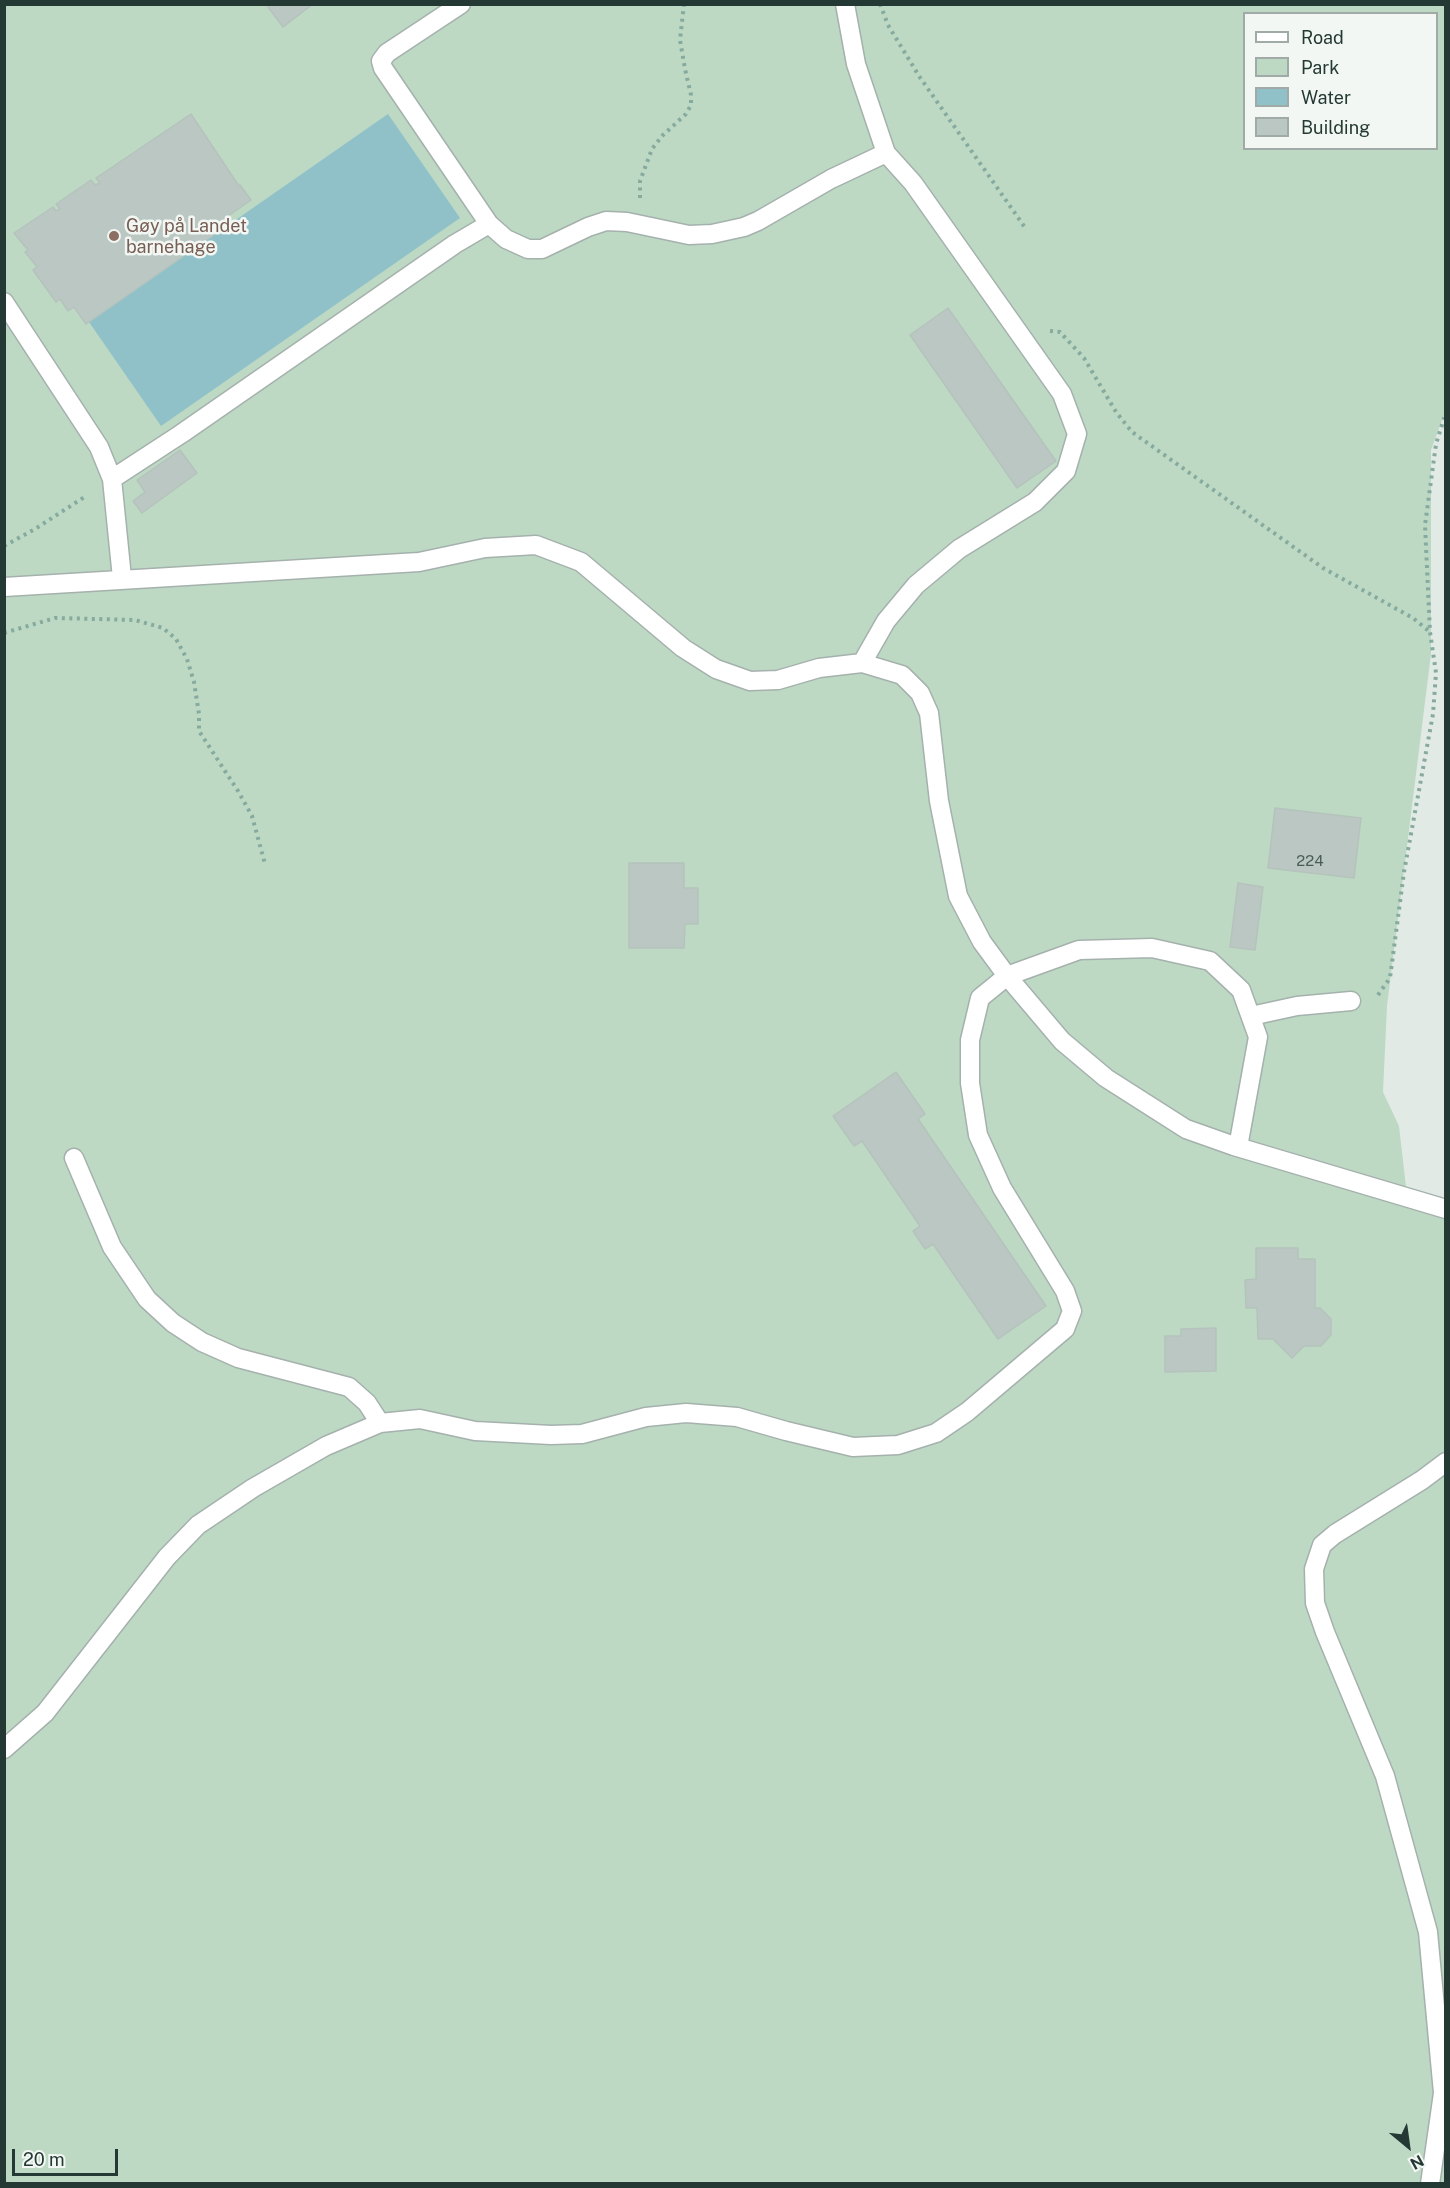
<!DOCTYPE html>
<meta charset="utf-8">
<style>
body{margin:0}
#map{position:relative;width:1450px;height:2188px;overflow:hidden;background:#e2eae6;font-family:"Public Sans",sans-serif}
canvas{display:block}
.frame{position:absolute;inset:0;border:6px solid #243933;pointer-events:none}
.legend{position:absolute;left:1243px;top:12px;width:195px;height:138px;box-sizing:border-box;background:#f2f7f4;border:2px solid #a0aba7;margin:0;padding:8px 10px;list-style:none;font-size:18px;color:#243933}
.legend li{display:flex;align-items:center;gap:12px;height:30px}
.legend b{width:30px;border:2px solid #a0aba7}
.north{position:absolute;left:1378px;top:2116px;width:60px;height:60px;-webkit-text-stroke:4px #f2f7f4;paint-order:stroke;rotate:151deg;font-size:16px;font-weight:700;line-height:24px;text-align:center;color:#243933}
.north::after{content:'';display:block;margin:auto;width:21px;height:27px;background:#243933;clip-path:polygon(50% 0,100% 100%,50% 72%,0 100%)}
.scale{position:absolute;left:12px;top:2149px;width:106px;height:27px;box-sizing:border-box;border:3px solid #243933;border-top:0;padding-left:8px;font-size:18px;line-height:21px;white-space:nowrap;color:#243933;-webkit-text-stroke:4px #f2f7f4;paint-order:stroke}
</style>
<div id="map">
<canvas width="1450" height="2188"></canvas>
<div class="frame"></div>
<ul class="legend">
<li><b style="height:8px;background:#fff"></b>Road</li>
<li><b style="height:16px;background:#bdd9c4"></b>Park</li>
<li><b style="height:16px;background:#90c1c9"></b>Water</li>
<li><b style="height:16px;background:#bbc7c2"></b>Building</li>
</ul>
<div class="north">N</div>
<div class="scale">20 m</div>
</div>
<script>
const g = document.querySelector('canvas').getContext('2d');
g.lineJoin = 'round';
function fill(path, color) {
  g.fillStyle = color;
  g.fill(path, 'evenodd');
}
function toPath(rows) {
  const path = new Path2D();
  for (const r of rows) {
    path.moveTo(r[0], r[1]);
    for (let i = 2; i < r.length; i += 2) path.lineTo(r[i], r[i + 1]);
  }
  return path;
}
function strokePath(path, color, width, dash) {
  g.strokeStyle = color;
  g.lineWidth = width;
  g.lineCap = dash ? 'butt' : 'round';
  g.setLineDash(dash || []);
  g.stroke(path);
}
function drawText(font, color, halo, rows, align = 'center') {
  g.font = font + ' "Public Sans",sans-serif';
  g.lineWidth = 5;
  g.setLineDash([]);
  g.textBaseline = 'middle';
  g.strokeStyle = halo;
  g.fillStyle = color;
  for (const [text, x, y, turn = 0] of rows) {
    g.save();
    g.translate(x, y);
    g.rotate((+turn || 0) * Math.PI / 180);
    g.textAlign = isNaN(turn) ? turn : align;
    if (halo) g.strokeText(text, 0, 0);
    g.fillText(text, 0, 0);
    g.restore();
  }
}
const green = toPath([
 [5,5,1445,5,1445,412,1431,450,1431,654,1387,1006,1383,1092,1399,1126,1406,1187,1445,1199,1445,2183,5,2184],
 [1244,14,1436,14,1436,148,1244,148]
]);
const water = toPath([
 [388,114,460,218,161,426,89,322]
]);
const building = toPath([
 [271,4,313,4,283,27,268,7,271,4],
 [191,114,239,186,240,185,251,200,217,224,221,230,86,324,74,307,68,311,60,299,56,302,33,270,37,267,25,252,28,250,14,233,53,207,56,211,60,209,56,204,91,180,95,185,100,183,96,178,191,114],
 [948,308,1056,461,1017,488,910,335,948,308],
 [180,450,197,473,142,513,133,501,145,492,137,480,180,450],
 [1275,808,1361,818,1354,878,1268,868,1275,808],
 [629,863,684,863,684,888,698,888,698,924,685,924,684,948,629,948,629,863],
 [1238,883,1263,887,1255,950,1230,947,1238,883],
 [896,1072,925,1114,918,1119,1046,1306,998,1339,933,1244,925,1249,913,1231,920,1226,862,1141,854,1146,833,1116,896,1072],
 [1256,1248,1298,1248,1298,1259,1315,1259,1315,1308,1320,1308,1331,1319,1331,1335,1321,1346,1304,1346,1292,1358,1273,1339,1258,1339,1257,1308,1246,1308,1245,1280,1256,1279,1256,1248],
 [1216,1328,1216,1371,1165,1372,1165,1336,1181,1336,1181,1329,1216,1328]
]);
const path = toPath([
 [880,4,888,25,919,76,1026,229],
 [640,198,640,181,652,149,662,136,686,114,691,105,691,95,685,69,680,40,684,4],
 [1050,331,1060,332,1084,358,1116,412,1132,432,1323,568,1413,618,1430,632],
 [4,546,35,529,86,496],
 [4,633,55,618,135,620,163,628,176,639,187,659,194,682,199,714,199,731,238,791,252,816,265,864],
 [1378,995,1390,978,1404,872,1433,714,1436,673,1430,632,1425,525,1436,444,1446,412]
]);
const minor = toPath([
 [461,4,387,53,381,61,383,68,489,224,506,239,528,249,542,249,588,227,606,221,627,222,689,235,712,234,744,227,758,221,831,179,886,153],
 [845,4,856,64,886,153,913,183,1062,394,1077,434,1066,471,1035,502,959,549,916,585,886,621,862,663],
 [4,302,99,447,112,479,122,578],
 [112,479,181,434,455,244,489,224],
 [4,587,419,562,485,548,536,545,581,562,683,648,716,669,750,681,778,680,819,668,862,663,902,675,920,693,929,713,939,801,958,896,982,942,1007,976,1062,1041,1106,1078,1186,1129,1234,1146,1446,1209],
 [1251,1016,1297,1006,1351,1001],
 [74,1158,112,1247,147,1299,173,1323,202,1342,238,1358,349,1387,367,1403,380,1423],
 [4,1749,45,1713,167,1557,198,1525,253,1488,326,1446,380,1423,420,1419,475,1431,551,1435,582,1434,646,1417,686,1413,737,1417,786,1431,853,1447,898,1445,936,1433,967,1412,1065,1329,1072,1311,1065,1291,1002,1188,978,1135,970,1083,970,1040,980,998,1007,976,1079,950,1152,948,1210,961,1241,990,1258,1037,1238,1147],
 [1430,2184,1443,2093,1428,1932,1385,1776,1325,1632,1315,1603,1314,1569,1322,1545,1335,1534,1422,1480,1446,1462]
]);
const markers = [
 [114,236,6,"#8d6e63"]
];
const numberNames = [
 ["224",1310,861]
];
const educationNames = [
 ["Gøy på Landet",126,226],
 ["barnehage",126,247]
];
fill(green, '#bdd9c4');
fill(water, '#90c1c9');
fill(building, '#bbc7c2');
strokePath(building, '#b5c3bd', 1.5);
strokePath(minor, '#a5b1ad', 21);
strokePath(path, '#86aa9e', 4, [3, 4.5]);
strokePath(minor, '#fff', 18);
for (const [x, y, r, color] of markers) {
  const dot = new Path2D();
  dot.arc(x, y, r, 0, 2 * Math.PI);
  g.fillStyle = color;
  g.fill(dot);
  strokePath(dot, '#f2f7f4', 2);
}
drawText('15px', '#4a5c57', null, numberNames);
drawText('18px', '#785e54', '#f2f7f4', educationNames, 'left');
</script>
